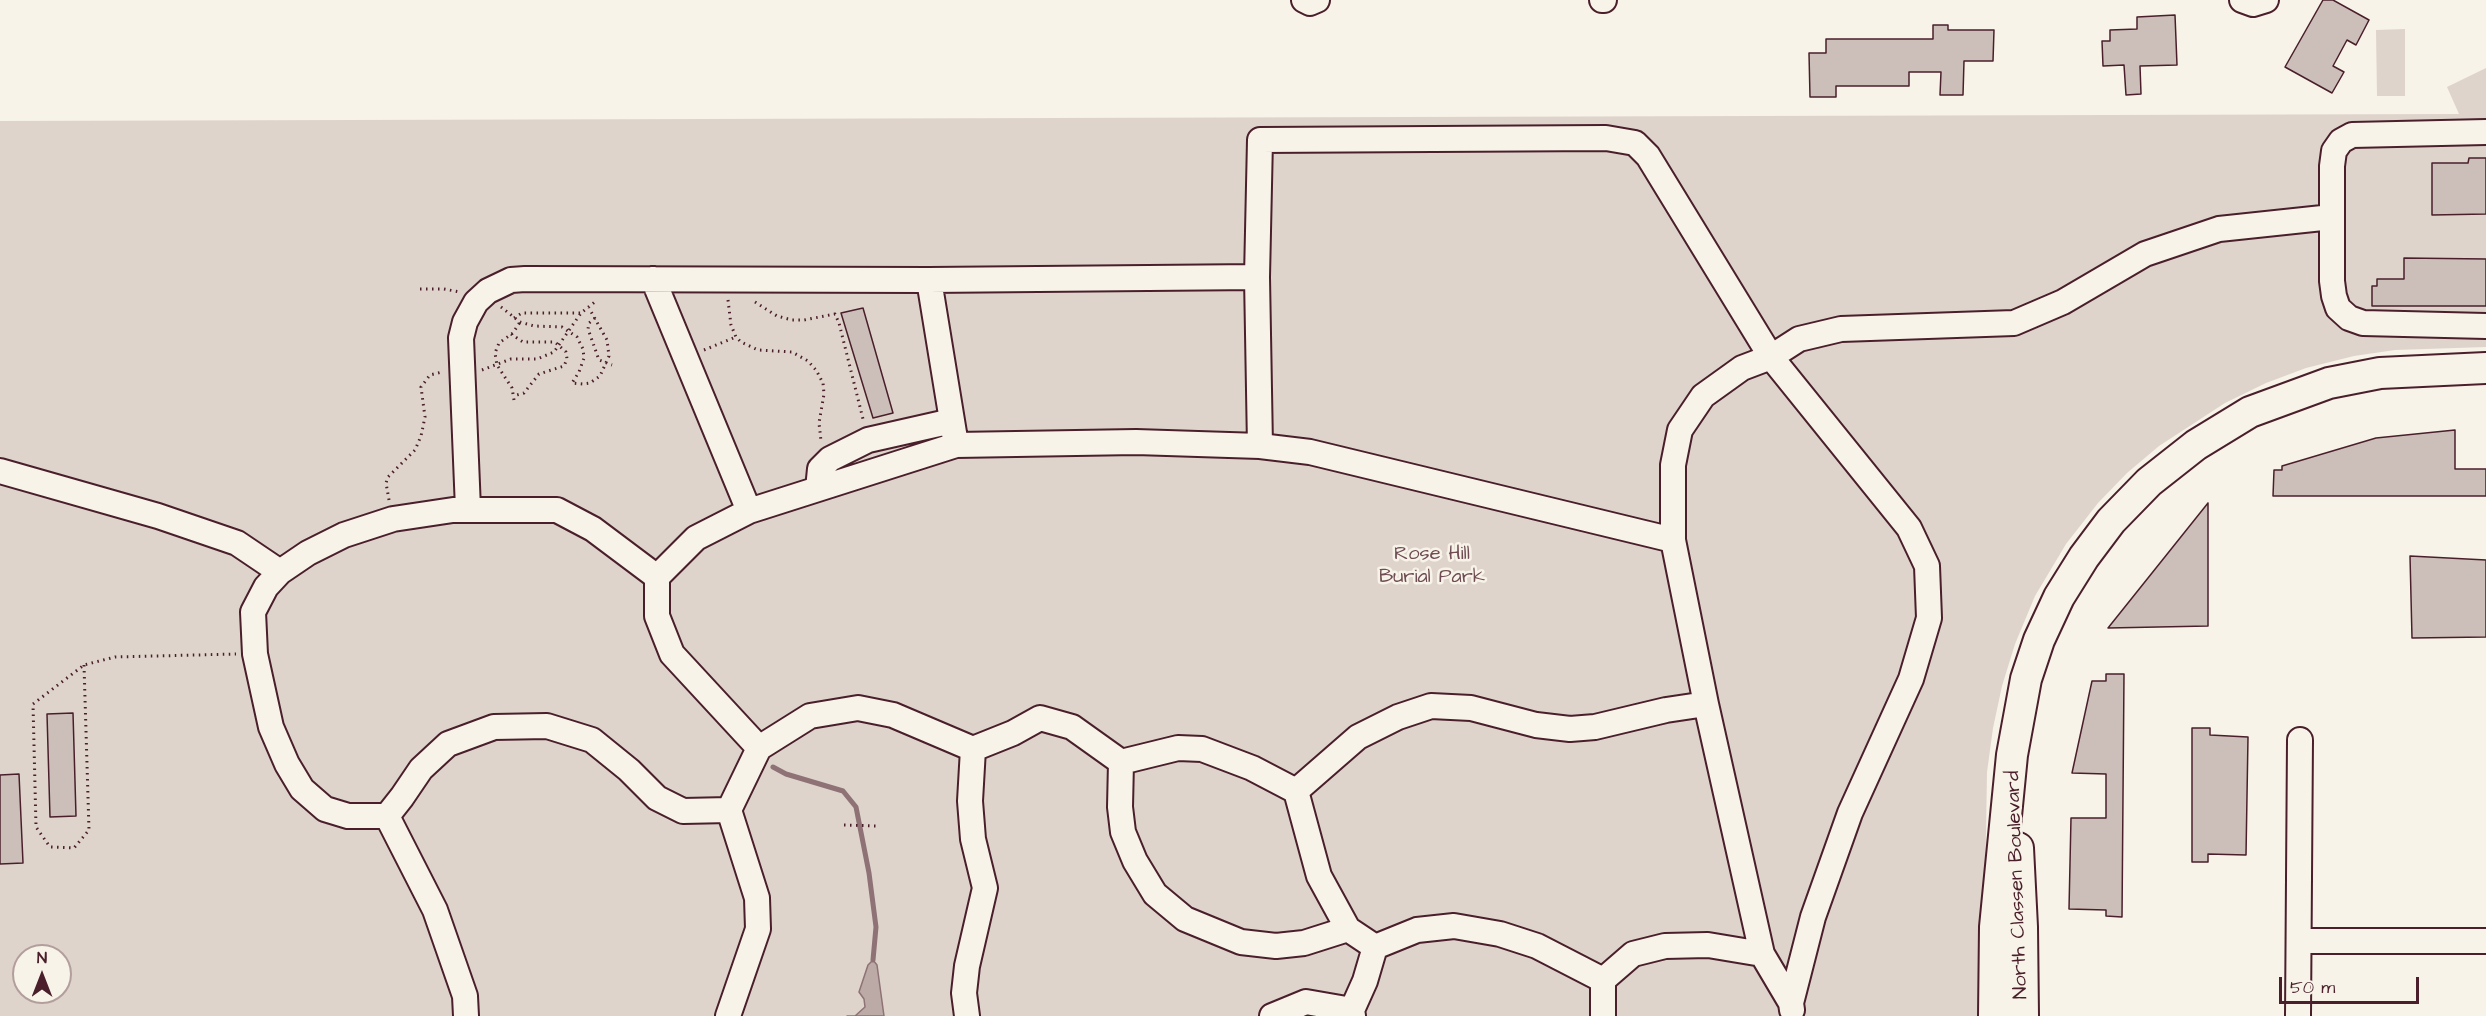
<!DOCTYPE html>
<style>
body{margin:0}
#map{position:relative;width:2486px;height:1016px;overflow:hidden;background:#f7f3e8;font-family:"Architects Daughter",sans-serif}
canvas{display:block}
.north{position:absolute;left:12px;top:944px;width:60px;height:60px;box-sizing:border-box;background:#f7f3e8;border:2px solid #b29e9c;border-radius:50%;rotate:0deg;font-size:16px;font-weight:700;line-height:24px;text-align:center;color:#4a1f2b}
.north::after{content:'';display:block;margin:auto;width:21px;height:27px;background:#4a1f2b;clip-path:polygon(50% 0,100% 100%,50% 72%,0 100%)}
.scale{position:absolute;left:2279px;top:977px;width:140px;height:27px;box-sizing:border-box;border:3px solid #4a1f2b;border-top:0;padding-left:8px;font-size:18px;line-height:21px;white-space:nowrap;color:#4a1f2b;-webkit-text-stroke:4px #f7f3e8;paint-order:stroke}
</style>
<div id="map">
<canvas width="2486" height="1016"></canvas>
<div class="north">N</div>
<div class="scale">50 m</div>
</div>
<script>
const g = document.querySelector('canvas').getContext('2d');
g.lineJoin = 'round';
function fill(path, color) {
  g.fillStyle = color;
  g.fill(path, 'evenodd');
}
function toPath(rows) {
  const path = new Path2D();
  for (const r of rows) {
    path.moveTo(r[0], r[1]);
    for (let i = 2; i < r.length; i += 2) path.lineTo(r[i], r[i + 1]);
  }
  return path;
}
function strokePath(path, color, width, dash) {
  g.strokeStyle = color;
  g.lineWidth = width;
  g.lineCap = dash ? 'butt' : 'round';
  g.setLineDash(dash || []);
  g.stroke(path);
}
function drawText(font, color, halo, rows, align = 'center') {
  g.font = font + ' "Architects Daughter",sans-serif';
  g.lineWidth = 5;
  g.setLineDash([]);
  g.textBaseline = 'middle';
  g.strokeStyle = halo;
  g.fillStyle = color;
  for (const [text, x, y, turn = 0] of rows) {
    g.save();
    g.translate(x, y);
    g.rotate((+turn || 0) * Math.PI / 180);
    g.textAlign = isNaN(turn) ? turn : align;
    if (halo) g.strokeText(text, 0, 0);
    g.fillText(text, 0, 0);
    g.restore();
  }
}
const green = toPath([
 [2405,29,2405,96,2377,96,2376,30],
 [2486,68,2486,347,2395,350,2354,356,2306,368,2266,383,2225,403,2159,446,2127,473,2098,503,2066,544,2035,596,2015,644,2002,686,1993,728,1987,772,1983,1016,0,1016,0,121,2459,114,2447,87],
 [24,956,60,956,60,992,24,992]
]);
const water = toPath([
 [873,960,877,965,884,1016,847,1016,855,1016,865,1007,864,999,859,992,868,965,873,960]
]);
const stream = toPath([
 [773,767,786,774,843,791,856,807,869,873,876,927,873,960]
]);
const building = toPath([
 [2323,0,2333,0,2369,20,2356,45,2347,40,2333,66,2344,72,2332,93,2285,67,2323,0],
 [2175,15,2177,65,2140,66,2141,94,2126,95,2124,65,2103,66,2102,41,2110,41,2110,30,2137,29,2137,17,2175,15],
 [1933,25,1948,25,1948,30,1994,30,1993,61,1964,61,1963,95,1940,95,1941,72,1909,72,1909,86,1836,86,1836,97,1810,97,1809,53,1826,53,1826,39,1933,39,1933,25],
 [2469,158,2486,158,2486,214,2432,215,2432,163,2468,163,2469,158],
 [2404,258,2486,259,2486,306,2372,306,2372,286,2377,286,2377,279,2404,279,2404,258],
 [863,308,893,413,873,418,841,313,863,308],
 [2455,430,2455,469,2486,469,2486,496,2273,496,2274,470,2282,470,2282,466,2376,438,2455,430],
 [2208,503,2208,626,2108,628,2208,503],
 [2410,556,2486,560,2486,637,2412,638,2410,556],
 [2106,674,2124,674,2122,917,2106,916,2106,910,2069,909,2071,818,2106,818,2106,774,2072,773,2092,681,2106,681,2106,674],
 [73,713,76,816,50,817,47,714,73,713],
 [2192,728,2210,728,2210,735,2248,737,2246,855,2208,854,2208,862,2192,862,2192,728],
 [19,774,23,863,0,864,0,775,19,774]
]);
const path = toPath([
 [420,289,444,289,460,292],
 [728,300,731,325,736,337,741,342,758,350,792,352,808,361,816,370,823,383,824,394,819,423,821,441],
 [755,302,777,316,792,320,804,320,835,314,839,323,863,419],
 [501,307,520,322,534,326,562,327,577,337,583,349,584,358,579,372,572,383,583,384,590,383,600,376,609,356,607,340,589,308],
 [514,318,522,313,581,313],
 [595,318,589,323,588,329,599,360,612,365],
 [511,334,523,342,555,342,566,352,567,359,564,366,539,374,524,393,513,396],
 [704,350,736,337],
 [482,370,511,359,537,359,554,352,581,313,596,301],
 [514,400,512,388,497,365,495,353,499,343,513,333,520,322],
 [389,500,386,483,388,477,415,450,421,436,425,417,421,387,430,375,442,372],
 [84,665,89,830,74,848,50,847,36,827,33,704,84,665,115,657,236,654],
 [844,825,876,826]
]);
const minor = toPath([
 [1304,0,1310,3,1317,0],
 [1602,0,1604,0],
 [2242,0,2253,4,2266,0],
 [2486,132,2352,135,2341,141,2334,151,2332,166,2332,281,2334,296,2338,308,2349,318,2363,323,2486,326],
 [653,279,749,511],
 [929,280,956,445],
 [1260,446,1257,277,1260,140,1606,138,1635,143,1648,156,1771,357,1909,528,1927,566,1929,618,1911,679,1850,813,1813,917,1791,1003],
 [0,471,158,516,237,543,280,572],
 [818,489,820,469,830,459,868,440,952,421],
 [468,509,461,338,465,322,476,302,488,291,511,280,525,279,929,280,1257,277],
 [759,748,672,654,657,616,657,577,696,538,749,511,956,445,1136,442,1260,446,1310,452,1673,540],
 [973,749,1013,733,1040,718,1072,727,1121,762,1120,807,1123,832,1135,861,1155,894,1185,919,1241,942,1276,946,1304,943,1348,929],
 [1121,762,1178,748,1202,749,1252,768,1296,791],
 [387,816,402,797,421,769,448,744,494,727,547,726,592,740,629,770,657,798,683,811,729,810],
 [2299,941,2486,941],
 [1375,947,1417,930,1454,926,1500,934,1537,946,1603,980],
 [1792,1010,1791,1003,1762,954,1706,704,1673,540,1673,465,1680,430,1703,396,1742,368,1771,357,1799,339,1841,329,2014,323,2063,302,2145,254,2219,229,2332,217],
 [466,1016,465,996,435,910,387,816,348,816,325,809,302,789,287,764,271,727,255,654,253,612,266,587,280,572,308,553,344,535,393,519,453,510,557,510,593,529,657,577],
 [728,1016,758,929,757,898,729,810,759,748,810,716,858,708,893,715,973,749,970,801,973,839,985,888,967,966,964,993,967,1016],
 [1272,1016,1306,1002,1352,1010],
 [1353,1016,1352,1010,1365,981,1375,947,1348,929,1319,876,1296,791,1358,737,1398,717,1431,706,1471,708,1536,725,1570,729,1595,727,1666,710,1706,704],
 [1603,1016,1603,980,1633,954,1665,946,1708,945,1762,954],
 [2298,1016,2300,740]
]);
const major = toPath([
 [2018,848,2022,927,2023,1016],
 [1994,1016,1995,927,2012,755,2026,679,2039,640,2059,597,2084,557,2111,521,2149,482,2196,445,2250,412,2329,383,2380,373,2486,368]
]);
const parkNames = [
 ["Rose Hill",1432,555],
 ["Burial Park",1432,578]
];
const streetNames = [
 ["North Classen Boulevard",2018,885,-92]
];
fill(green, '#ded4cc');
fill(water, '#bcaaa7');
strokePath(water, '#8e7275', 1.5);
strokePath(stream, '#8e7275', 5);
fill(building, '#ccbfb9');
strokePath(building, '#4a1f2b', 1.5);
strokePath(minor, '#4a1f2b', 28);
strokePath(major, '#4a1f2b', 34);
strokePath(path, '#4a1f2b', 3, [1.5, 4.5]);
strokePath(minor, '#f7f3e8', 24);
strokePath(major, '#f7f3e8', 30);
drawText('20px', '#6f4c53', '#f7f3e8', parkNames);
drawText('20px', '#4a1f2b', '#f7f3e8', streetNames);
</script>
